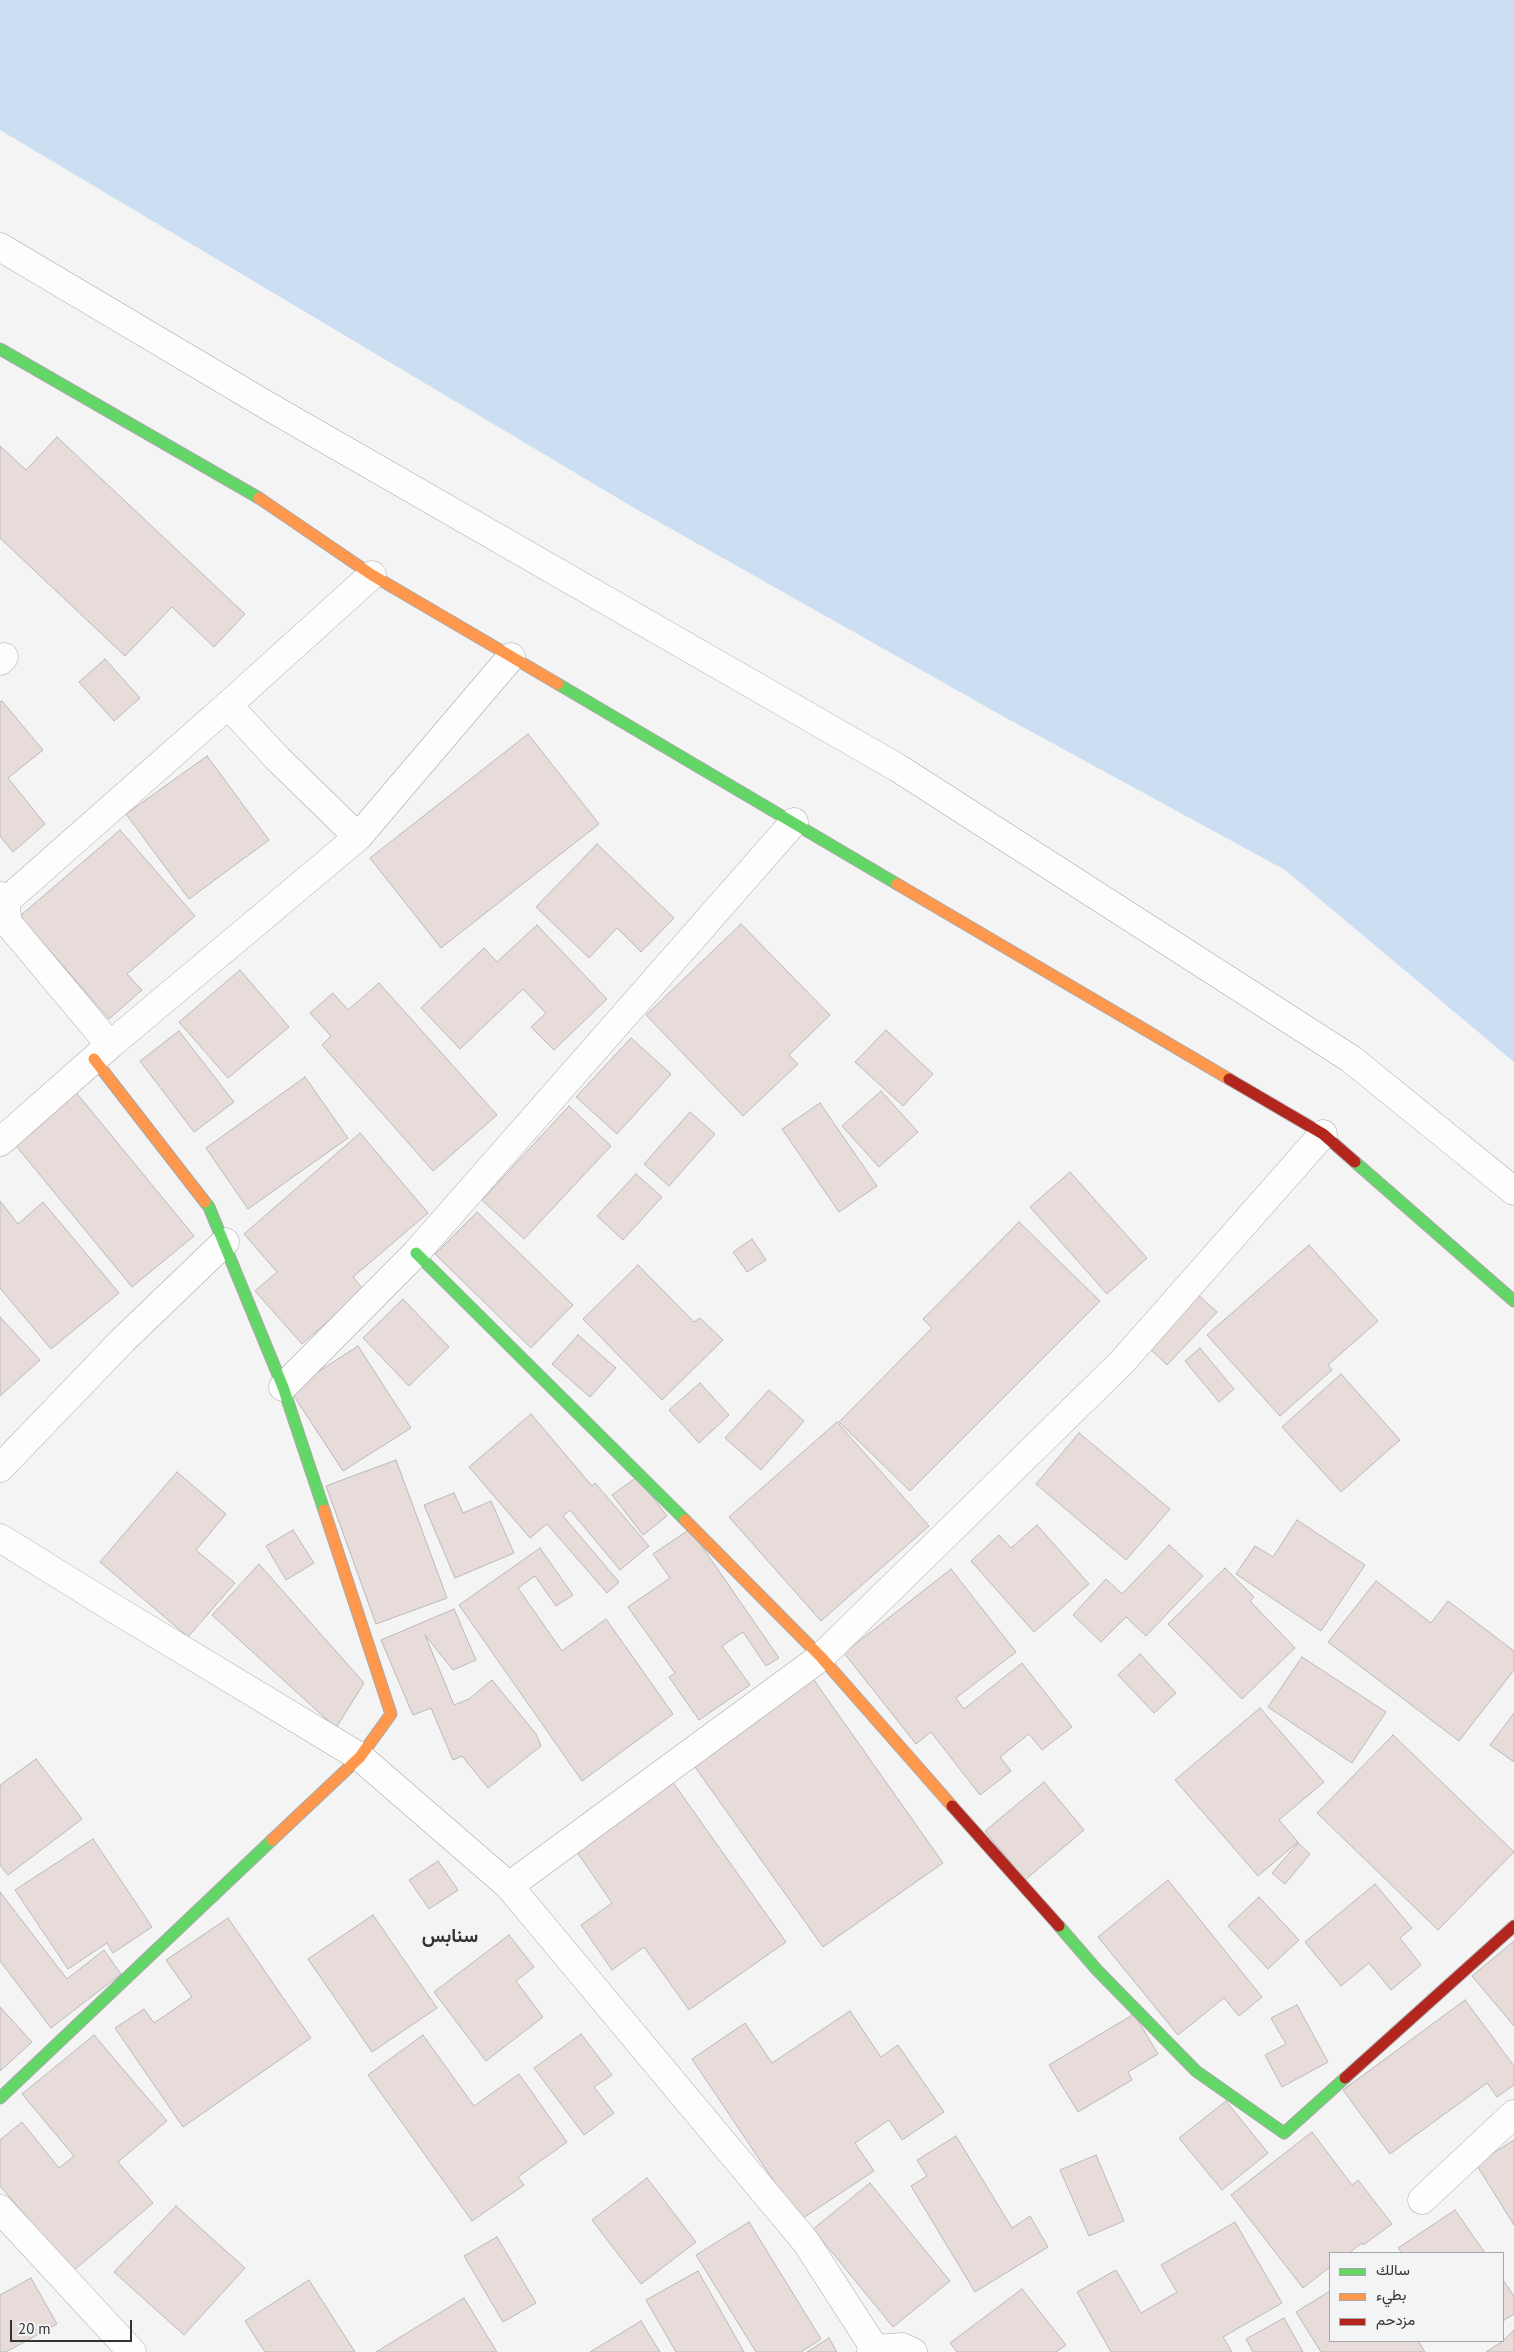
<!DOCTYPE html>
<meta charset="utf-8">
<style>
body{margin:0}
#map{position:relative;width:1514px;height:2352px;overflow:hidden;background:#f4f4f5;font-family:"PT Sans",Vazirmatn,sans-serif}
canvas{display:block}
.legend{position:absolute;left:1329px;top:2252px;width:175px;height:90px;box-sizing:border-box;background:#f3f4f6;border:1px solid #a6a7a8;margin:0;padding:6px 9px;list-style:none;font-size:15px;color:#323333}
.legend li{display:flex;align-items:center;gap:10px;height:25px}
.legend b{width:25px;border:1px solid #a6a7a8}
.scale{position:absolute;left:10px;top:2320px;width:122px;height:22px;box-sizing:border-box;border:2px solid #323333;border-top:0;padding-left:6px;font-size:15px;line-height:18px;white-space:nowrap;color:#323333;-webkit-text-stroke:4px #f3f4f6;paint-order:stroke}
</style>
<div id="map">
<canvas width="1514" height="2352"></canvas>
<ul class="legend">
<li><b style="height:6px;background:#63d668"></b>سالك</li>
<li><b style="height:6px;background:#ff974d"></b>بطيء</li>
<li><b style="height:6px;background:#b3261e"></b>مزدحم</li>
</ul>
<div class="scale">20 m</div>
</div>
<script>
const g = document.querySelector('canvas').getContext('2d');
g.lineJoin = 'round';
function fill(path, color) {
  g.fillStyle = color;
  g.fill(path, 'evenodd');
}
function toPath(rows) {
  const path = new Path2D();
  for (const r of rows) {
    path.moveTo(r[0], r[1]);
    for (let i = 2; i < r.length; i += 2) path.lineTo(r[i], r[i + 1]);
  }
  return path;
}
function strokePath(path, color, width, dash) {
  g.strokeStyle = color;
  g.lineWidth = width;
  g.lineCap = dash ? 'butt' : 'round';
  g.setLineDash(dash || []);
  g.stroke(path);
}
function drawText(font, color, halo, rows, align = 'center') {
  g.font = font + ' "PT Sans",Vazirmatn,sans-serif';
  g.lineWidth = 5;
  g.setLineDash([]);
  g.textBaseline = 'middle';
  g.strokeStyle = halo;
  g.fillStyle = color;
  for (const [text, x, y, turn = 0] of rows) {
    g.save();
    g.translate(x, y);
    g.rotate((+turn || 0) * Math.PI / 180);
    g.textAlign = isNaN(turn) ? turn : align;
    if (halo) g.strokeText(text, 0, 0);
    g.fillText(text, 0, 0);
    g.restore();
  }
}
const water = toPath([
 [0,0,1514,0,1514,1062,1285,870,1008,719,636,509,0,130]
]);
const building = toPath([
 [57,437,245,614,214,647,172,607,125,656,0,538,0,446,26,470,57,437],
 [105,659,140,698,114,721,79,682,105,659],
 [2,701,43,750,8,778,45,824,13,852,0,836,0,702,2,701],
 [528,734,599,824,441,948,370,858,528,734],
 [207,756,269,840,189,899,126,814,207,756],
 [120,830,195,916,127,974,142,990,109,1019,20,916,120,830],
 [597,844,674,918,641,952,617,928,589,958,536,907,597,844],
 [741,924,830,1015,789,1055,798,1064,743,1116,646,1015,741,924],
 [537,925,607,999,554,1050,531,1027,546,1013,523,989,460,1049,421,1008,484,948,497,962,537,925],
 [240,970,289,1027,228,1078,179,1022,240,970],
 [379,983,497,1115,433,1171,322,1045,331,1036,310,1013,333,993,348,1010,379,983],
 [886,1030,933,1074,903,1106,855,1062,886,1030],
 [179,1031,234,1102,194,1132,140,1061,179,1031],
 [631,1038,671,1074,617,1134,576,1097,631,1038],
 [305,1077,348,1138,248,1209,206,1148,305,1077],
 [74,1090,194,1236,132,1287,12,1141,74,1090],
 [881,1091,918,1132,879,1167,842,1126,881,1091],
 [820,1103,877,1186,839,1212,782,1129,820,1103],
 [569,1106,611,1146,524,1239,482,1200,569,1106],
 [690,1112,715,1134,669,1186,644,1164,690,1112],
 [360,1133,428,1213,353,1277,364,1290,302,1344,255,1291,277,1272,244,1234,360,1133],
 [1070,1172,1147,1258,1107,1294,1030,1207,1070,1172],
 [636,1174,662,1197,623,1240,597,1216,636,1174],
 [0,1201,18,1224,43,1202,119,1293,51,1349,0,1288,0,1201],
 [477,1212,573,1305,531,1348,435,1254,477,1212],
 [1019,1222,1100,1301,910,1491,839,1422,932,1328,923,1319,1019,1222],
 [752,1239,766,1260,747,1272,733,1252,752,1239],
 [1309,1245,1378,1321,1328,1365,1332,1370,1280,1416,1207,1335,1309,1245],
 [638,1265,694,1322,700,1318,723,1340,662,1400,583,1319,638,1265],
 [1197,1294,1217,1312,1167,1365,1148,1347,1197,1294],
 [403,1299,449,1347,409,1386,363,1338,403,1299],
 [0,1317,40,1360,0,1396,0,1317],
 [578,1335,616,1368,590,1397,552,1364,578,1335],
 [358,1346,411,1428,343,1471,290,1390,358,1346],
 [1200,1348,1234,1389,1219,1402,1185,1361,1200,1348],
 [1341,1374,1400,1440,1341,1492,1282,1427,1341,1374],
 [700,1383,729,1415,699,1443,669,1410,700,1383],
 [769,1390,804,1421,761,1470,725,1438,769,1390],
 [531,1414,592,1486,595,1483,649,1546,620,1570,570,1510,563,1516,619,1582,607,1593,547,1524,530,1538,469,1467,531,1414],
 [837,1422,929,1526,821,1621,729,1517,837,1422],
 [1079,1433,1170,1509,1126,1560,1036,1484,1079,1433],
 [396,1460,447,1598,376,1624,326,1486,396,1460],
 [177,1472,226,1514,196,1550,235,1583,188,1637,100,1562,177,1472],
 [637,1477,667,1516,643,1535,612,1495,637,1477],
 [454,1493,463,1513,491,1501,514,1553,455,1578,424,1505,454,1493],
 [1297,1520,1365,1565,1321,1631,1236,1574,1255,1546,1273,1557,1297,1520],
 [1037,1525,1089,1584,1034,1632,971,1561,999,1535,1011,1548,1037,1525],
 [690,1529,779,1658,766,1666,743,1632,722,1646,750,1685,699,1720,669,1677,675,1673,628,1607,670,1578,653,1554,690,1529],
 [293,1530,314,1563,286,1580,266,1546,293,1530],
 [1169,1545,1203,1576,1146,1636,1126,1617,1101,1642,1073,1615,1106,1579,1122,1594,1169,1545],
 [540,1548,573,1595,556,1606,535,1576,518,1588,562,1651,606,1619,673,1714,582,1781,459,1605,540,1548],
 [259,1564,364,1683,336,1728,212,1615,259,1564],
 [1225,1568,1254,1597,1250,1601,1295,1648,1242,1699,1168,1624,1225,1568],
 [951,1569,1016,1652,956,1698,964,1709,1022,1663,1072,1727,1042,1750,1029,1734,1000,1757,1011,1771,980,1795,931,1732,916,1744,844,1653,951,1569],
 [1376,1581,1431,1623,1448,1601,1514,1651,1514,1670,1459,1741,1328,1642,1376,1581],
 [454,1609,476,1660,453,1670,425,1635,454,1705,469,1699,492,1680,536,1734,541,1746,488,1788,462,1756,453,1760,431,1708,413,1715,381,1640,454,1609],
 [1140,1654,1176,1693,1154,1713,1118,1675,1140,1654],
 [1302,1657,1386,1712,1352,1763,1268,1707,1302,1657],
 [809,1673,943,1863,823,1947,690,1760,809,1673],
 [1260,1708,1324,1782,1279,1820,1298,1842,1258,1876,1175,1780,1260,1708],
 [1514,1713,1514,1762,1490,1745,1514,1713],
 [1393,1735,1514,1852,1438,1930,1317,1813,1393,1735],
 [36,1759,82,1819,8,1875,0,1865,0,1785,36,1759],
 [672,1781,786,1942,689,2010,644,1947,612,1970,581,1925,612,1903,575,1849,672,1781],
 [1044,1782,1084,1830,1025,1880,985,1831,1044,1782],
 [93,1839,152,1927,113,1953,107,1943,68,1969,15,1890,93,1839],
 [1298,1843,1310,1854,1285,1884,1272,1873,1298,1843],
 [438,1861,458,1890,429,1909,409,1880,438,1861],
 [1168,1880,1262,1997,1239,2016,1224,1998,1178,2035,1098,1937,1168,1880],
 [1375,1884,1412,1928,1400,1938,1421,1965,1391,1990,1369,1963,1341,1986,1305,1942,1375,1884],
 [0,1892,67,1979,104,1950,121,1974,51,2028,0,1961,0,1892],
 [1259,1897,1299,1940,1268,1969,1228,1926,1259,1897],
 [373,1915,437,2008,372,2052,308,1959,373,1915],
 [228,1918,311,2038,183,2127,115,2028,144,2009,154,2023,192,1997,166,1960,228,1918],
 [509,1935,534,1967,516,1981,543,2017,486,2061,434,1992,509,1935],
 [1514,1941,1514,2026,1472,1976,1514,1941],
 [1465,2000,1514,2066,1514,2085,1497,2097,1487,2083,1390,2154,1343,2090,1465,2000],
 [1297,2005,1328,2062,1282,2087,1265,2055,1286,2044,1271,2018,1297,2005],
 [0,2007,32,2042,0,2071,0,2007],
 [850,2011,881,2057,898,2045,944,2112,902,2140,889,2120,855,2143,874,2171,800,2220,692,2059,745,2023,772,2063,850,2011],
 [1134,2014,1158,2054,1128,2072,1132,2080,1078,2112,1049,2065,1134,2014],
 [581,2034,612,2075,594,2087,614,2113,584,2135,534,2068,581,2034],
 [94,2035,167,2121,118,2162,153,2203,73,2271,0,2186,0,2140,22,2122,59,2168,74,2156,22,2094,94,2035],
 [423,2035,474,2106,519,2074,567,2142,518,2177,524,2185,472,2221,368,2075,423,2035],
 [1226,2101,1268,2153,1222,2190,1179,2138,1226,2101],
 [1312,2132,1352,2185,1358,2180,1392,2224,1363,2245,1362,2243,1349,2253,1330,2253,1330,2267,1303,2288,1231,2195,1312,2132],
 [956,2136,1012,2228,1030,2216,1048,2247,975,2292,911,2186,927,2176,917,2160,956,2136],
 [1514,2140,1514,2225,1476,2164,1514,2140],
 [1096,2155,1124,2221,1089,2236,1060,2170,1096,2155],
 [647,2178,696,2242,641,2284,592,2220,647,2178],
 [870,2183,950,2281,893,2327,813,2229,870,2183],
 [176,2206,245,2268,184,2335,114,2272,176,2206],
 [1455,2210,1485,2253,1402,2253,1398,2248,1455,2210],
 [749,2222,821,2339,801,2352,756,2352,696,2255,749,2222],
 [1235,2222,1282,2303,1223,2337,1232,2352,1111,2352,1077,2292,1116,2270,1141,2313,1177,2292,1161,2265,1235,2222],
 [497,2237,536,2303,503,2322,464,2256,497,2237],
 [698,2271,744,2352,676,2352,646,2300,698,2271],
 [31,2278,57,2324,6,2352,0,2352,0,2295,31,2278],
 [309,2280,355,2352,265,2352,245,2321,309,2280],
 [1503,2280,1514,2296,1514,2314,1503,2321,1503,2280],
 [1022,2289,1066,2345,1056,2352,957,2352,950,2343,1022,2289],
 [1330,2291,1330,2341,1418,2341,1425,2352,1321,2352,1296,2312,1330,2291],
 [464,2298,497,2352,376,2352,464,2298],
 [1284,2318,1303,2352,1253,2352,1246,2339,1284,2318],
 [641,2321,660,2352,590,2352,641,2321],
 [1514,2330,1514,2352,1486,2352,1503,2341,1514,2330],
 [829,2338,837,2352,807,2352,829,2338]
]);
const street = toPath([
 [0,247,268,406,898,768,1351,1059,1514,1191],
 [0,661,4,657],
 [228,705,278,759,358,837],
 [0,896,5,902,228,705,372,575],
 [5,902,8,923,110,1045],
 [0,1142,110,1045,358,837,511,657],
 [283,1387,416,1253,794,822],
 [0,1468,123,1340,225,1242],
 [0,1538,105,1603,360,1757,509,1886,806,2242,875,2349],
 [509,1886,821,1657,1122,1362,1323,1134],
 [1422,2200,1514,2114],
 [0,2209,132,2352],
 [871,2352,875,2349,902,2347,913,2352]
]);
const fast = toPath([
 [0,349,259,498],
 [558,684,897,884],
 [1355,1162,1514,1301],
 [205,1202,209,1207,283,1387,324,1510],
 [416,1253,685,1520],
 [1059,1926,1097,1970,1196,2071,1284,2133,1345,2078],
 [0,2098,272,1840]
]);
const slow = toPath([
 [259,498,372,575,558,684],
 [897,884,1229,1079],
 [94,1059,205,1202],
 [685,1520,821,1657,952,1806],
 [272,1840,360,1757,391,1714,324,1510]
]);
const jam = toPath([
 [1229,1079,1323,1134,1355,1162],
 [952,1806,1059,1926],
 [1345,2078,1514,1926]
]);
const neighbourhoodNames = [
 ["سنابس",450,1937]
];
fill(water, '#cbdef2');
fill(building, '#e8dcda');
strokePath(building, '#b9b9b9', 1);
strokePath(street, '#a8a8a9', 29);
strokePath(fast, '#a8a8a9', 13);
strokePath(slow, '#a8a8a9', 13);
strokePath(jam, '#a8a8a9', 13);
strokePath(street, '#fdfdfe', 28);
strokePath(fast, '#63d668', 11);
strokePath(slow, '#ff974d', 11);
strokePath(jam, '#b3261e', 11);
drawText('bold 19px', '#323333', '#f3f4f6', neighbourhoodNames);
</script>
